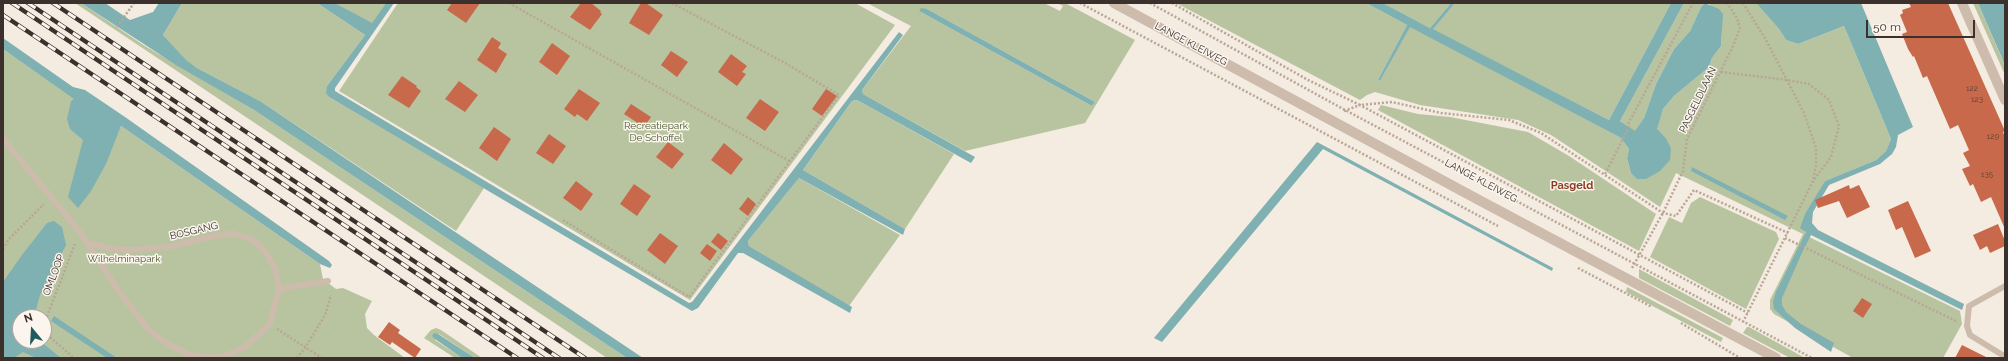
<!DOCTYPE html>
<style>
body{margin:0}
#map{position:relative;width:2008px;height:361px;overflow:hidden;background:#f4ebe1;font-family:Raleway,sans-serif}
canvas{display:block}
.frame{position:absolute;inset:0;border:4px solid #3b302b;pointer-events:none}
.north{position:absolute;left:12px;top:309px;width:40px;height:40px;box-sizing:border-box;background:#fbf5ee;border:1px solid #aea6a0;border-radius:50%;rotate:342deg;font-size:11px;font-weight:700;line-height:16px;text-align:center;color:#3b302b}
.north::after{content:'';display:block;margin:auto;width:14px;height:18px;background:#1f5a5e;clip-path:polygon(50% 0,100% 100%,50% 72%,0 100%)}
.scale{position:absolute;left:1866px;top:20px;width:109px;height:18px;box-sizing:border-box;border:2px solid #3b302b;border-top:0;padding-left:5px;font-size:12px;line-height:14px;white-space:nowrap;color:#3b302b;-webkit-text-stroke:3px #fbf5ee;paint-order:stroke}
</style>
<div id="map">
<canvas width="2008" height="361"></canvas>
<div class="frame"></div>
<div class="north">N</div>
<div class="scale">50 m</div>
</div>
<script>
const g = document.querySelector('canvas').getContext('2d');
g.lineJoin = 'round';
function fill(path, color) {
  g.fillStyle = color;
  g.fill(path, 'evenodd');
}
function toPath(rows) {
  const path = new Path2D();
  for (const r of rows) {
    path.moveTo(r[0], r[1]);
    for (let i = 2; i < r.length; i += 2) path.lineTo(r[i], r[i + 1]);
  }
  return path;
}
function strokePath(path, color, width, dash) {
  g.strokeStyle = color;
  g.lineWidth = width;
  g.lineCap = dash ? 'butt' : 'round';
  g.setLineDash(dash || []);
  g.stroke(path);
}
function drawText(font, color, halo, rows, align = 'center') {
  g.font = font + ' Raleway,sans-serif';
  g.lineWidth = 3;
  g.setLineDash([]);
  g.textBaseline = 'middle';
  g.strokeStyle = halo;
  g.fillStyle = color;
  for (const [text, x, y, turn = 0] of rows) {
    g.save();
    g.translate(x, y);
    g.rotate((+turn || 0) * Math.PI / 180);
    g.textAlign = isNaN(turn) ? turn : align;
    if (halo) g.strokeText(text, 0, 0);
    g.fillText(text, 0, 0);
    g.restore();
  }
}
const green = toPath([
 [75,3,81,3,145,46,254,110,627,358,607,358],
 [182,3,317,3,365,35,327,86,329,97,484,188,456,231,260,101,197,68,185,60,163,35],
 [335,3,386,3,372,24],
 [398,3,855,3,895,25,690,300,339,91],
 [867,3,1044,3,1060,11,1063,6,1057,3,1065,3,1135,40,1085,123,965,151,863,94,862,90,911,26],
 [927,9,1095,102,1092,106,919,11],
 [1176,3,1366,3,1407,25,1378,80,1380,81,1410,26,1621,138,1629,149,1627,158,1631,173,1665,137,1656,129,1663,109,1674,96,1709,67,1712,58,1721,46,1722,30,1710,4,1707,3,1756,3,1779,29,1786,40,1798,44,1844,26,1891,139,1886,151,1876,160,1825,181,1801,228,1806,231,1805,235,1960,311,1962,324,1943,358,1853,358,1774,314,1770,309,1770,300,1803,234,1676,173,1660,207,1551,135,1518,120,1420,105,1375,92,1367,95,1360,100],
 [1383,3,1451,3,1430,28],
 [1455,3,1671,3,1609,120,1432,29],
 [1684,3,1705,3,1701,7,1690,31,1674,49,1656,84,1644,118,1635,132,1620,121],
 [1973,3,1978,3,2005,66,2005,75],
 [3,49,75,99,118,133,121,126,320,264,323,279,336,289,343,288,372,301,365,314,367,328,374,335,405,358,3,358],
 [20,317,44,317,44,341,20,341],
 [857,100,954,154,905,229,803,170,852,101],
 [1381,105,1418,114,1450,117,1528,132,1569,156,1656,214,1639,251,1378,110],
 [799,178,900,235,849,306,749,246,748,241],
 [1700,197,1776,232,1779,239,1746,309,1650,257,1669,217,1682,223,1691,203],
 [1639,269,1733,320,1730,326,1639,278],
 [1627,287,1723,338,1721,342,1626,292],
 [1747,327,1749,327,1805,358,1790,358,1743,333],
 [436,328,441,330,482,358,475,358,439,334,435,340,462,358,455,358,424,338,431,330]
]);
const water = toPath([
 [81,3,105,3,130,20,153,12,159,3,182,3,163,35,186,60,197,68,260,101,643,358,627,358,254,110,176,65],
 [317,3,335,3,372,23,386,3,394,3,335,88,335,91,689,303,692,302,899,32,903,35,862,90,863,94,975,157,971,163,857,100,852,101,803,170,905,229,903,235,799,178,748,241,749,246,852,307,850,313,743,253,738,253,698,308,692,311,329,97,326,93,327,86,365,35],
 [1366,3,1383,3,1430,28,1451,3,1455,3,1433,29,1609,120,1671,3,1684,3,1620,121,1635,131,1644,118,1656,84,1674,49,1690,31,1701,7,1705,3,1719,9,1723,14,1721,46,1712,58,1709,67,1674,96,1663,109,1657,129,1665,137,1671,148,1670,160,1660,171,1646,179,1637,179,1631,173,1627,158,1629,149,1621,138,1410,27,1380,81,1378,80,1407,25],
 [1756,3,1861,3,1913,127,1898,135,1896,147,1892,154,1880,164,1829,185,1813,212,1812,223,1818,230,1964,304,1962,310,1811,235,1801,255,1782,298,1782,305,1786,312,1801,324,1834,343,1831,352,1795,328,1774,309,1773,302,1776,292,1806,232,1800,228,1805,214,1825,181,1876,160,1886,151,1891,139,1844,26,1798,44,1786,40,1779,29],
 [1978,3,2005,3,2005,66,2001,56],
 [921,8,927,9,1095,102,1092,106,919,11],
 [3,38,73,87,85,90,125,117,329,261,332,265,330,268,320,264,121,126,106,164,91,191,78,208,68,197,83,140,70,129,67,119,71,101,74,99,3,49],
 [1317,142,1553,268,1552,271,1323,149,1162,342,1154,338],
 [1692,167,1788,216,1785,220,1691,171],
 [54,221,62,227,66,245,40,295,34,317,20,317,20,341,40,341,61,358,36,358,23,352,14,358,3,358,3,282,22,255,47,223],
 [54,316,117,358,107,358,51,321],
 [434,333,438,334,475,358,462,358,435,339,432,336]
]);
const building = toPath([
 [452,3,480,3,466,23,447,10],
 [581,3,591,3,601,11,600,12,602,14,590,30,570,17],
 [641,3,646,3,663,15,649,35,629,23],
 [1909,3,1948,3,2005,131,2003,132,2005,137,2005,229,1991,197,1981,202,1973,184,1970,186,1962,169,1970,166,1963,153,1969,150,1958,125,1950,129,1927,76,1923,78,1914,56,1913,57,1908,49,1902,34,1907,32,1900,15,1903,13,1902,10,1911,7],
 [492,37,501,43,498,48,507,54,496,73,477,60],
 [552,43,570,56,557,75,539,62],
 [671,51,688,62,677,77,661,65],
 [731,54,747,66,742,72,746,74,737,86,718,72],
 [402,76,417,86,416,87,421,91,409,108,388,95],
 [459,81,478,95,465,112,445,99],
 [579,89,600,103,587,121,577,114,575,117,564,109],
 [826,89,837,96,822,116,812,109],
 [760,99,779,112,765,131,746,118],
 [631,104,651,117,644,127,624,114],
 [494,127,511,139,497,161,479,148],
 [549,134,566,146,553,164,536,153],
 [668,142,684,154,672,169,656,157],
 [724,143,743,159,731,175,711,160],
 [576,181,593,194,581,211,563,198],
 [634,184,651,196,637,216,620,204],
 [1849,185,1850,189,1859,185,1870,207,1847,218,1839,201,1818,208,1815,200],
 [748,197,756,204,748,216,739,209],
 [1908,201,1931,251,1915,258,1902,227,1896,230,1888,210],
 [1998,224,2005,241,2005,246,1990,253,1987,246,1980,250,1973,235],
 [660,233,678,246,665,264,647,250],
 [718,233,728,241,721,250,711,242],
 [707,244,717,251,710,261,700,253],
 [1862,298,1872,304,1863,318,1853,311],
 [389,322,400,330,398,333,421,349,415,358,392,342,390,345,378,337],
 [1962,345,1988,358,1955,358]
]);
const path = toPath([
 [509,3,791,162],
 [1080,3,1498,226],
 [1150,3,1345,110,1812,358],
 [1172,3,1308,80,1360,105,1392,102,1441,113,1509,120,1541,133,1663,213,1676,216,1694,190,1788,233],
 [1743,3,1766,40,1804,113,1816,148,1816,165,1813,181,1743,322],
 [117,27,134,3],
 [1721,72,1787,80,1809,84,1829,100,1839,126,1831,157,1813,181],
 [1344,111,1360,105,1748,313],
 [1605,174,1629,127,1628,124,1693,3],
 [563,220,689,297,839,95,785,63,672,3],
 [1785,238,1958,322],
 [3,249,9,239,44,204],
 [1578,268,1652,307],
 [1632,268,1663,213,1683,171,1687,139,1734,44,1740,28,1737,18,1727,3],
 [1681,323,1740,358],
 [44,324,75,244],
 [277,329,322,358],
 [44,332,74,358],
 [297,358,305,348,325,315,331,295]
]);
const service = toPath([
 [3,139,80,232,119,292,148,329,166,343,188,354,201,357,222,357,245,347,270,324,279,289,275,268,265,251,253,240,233,233,209,237,168,247,133,250,112,249,87,243],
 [279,289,328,281],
 [2004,356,1970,335,1967,326,1969,306,2005,286]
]);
const minor = toPath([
 [1962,3,2005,100]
]);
const tertiary = toPath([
 [1114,3,1477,199,1776,358]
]);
const rail = toPath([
 [12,3,543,358],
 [28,3,559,358],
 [53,3,585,358],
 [3,15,517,358]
]);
const numberNames = [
 ["122",1972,89],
 ["123",1977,100],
 ["129",1993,137],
 ["135",1987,175]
];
const streetNames = [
 ["LANGE KLEIWEG",1191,44,28],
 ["PASGELDLAAN",1698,100,-64],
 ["LANGE KLEIWEG",1481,181,28],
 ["BOSGANG",194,231,-13],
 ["OMLOOP",54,275,-69]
];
const parkNames = [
 ["Recreatiepark",656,126],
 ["De Schoffel",656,138],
 ["Wilhelminapark",124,259]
];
const neighbourhoodNames = [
 ["Pasgeld",1572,186]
];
fill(green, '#b8c4a0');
fill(water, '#7fb0b2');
fill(building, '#c8694b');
strokePath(path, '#b9a596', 2.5, [2, 2]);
strokePath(service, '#cdbbac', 6);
strokePath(minor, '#cdbbac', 10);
strokePath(tertiary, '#cdbbac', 10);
strokePath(rail, '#3b302b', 4.5);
strokePath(rail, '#fbf5ee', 3, [9]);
drawText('8px', '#5e3e33', null, numberNames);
drawText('10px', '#3b302b', '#fbf5ee', streetNames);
drawText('10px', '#4a5a2e', '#fbf5ee', parkNames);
drawText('bold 11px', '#8c3b22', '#fbf5ee', neighbourhoodNames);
</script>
